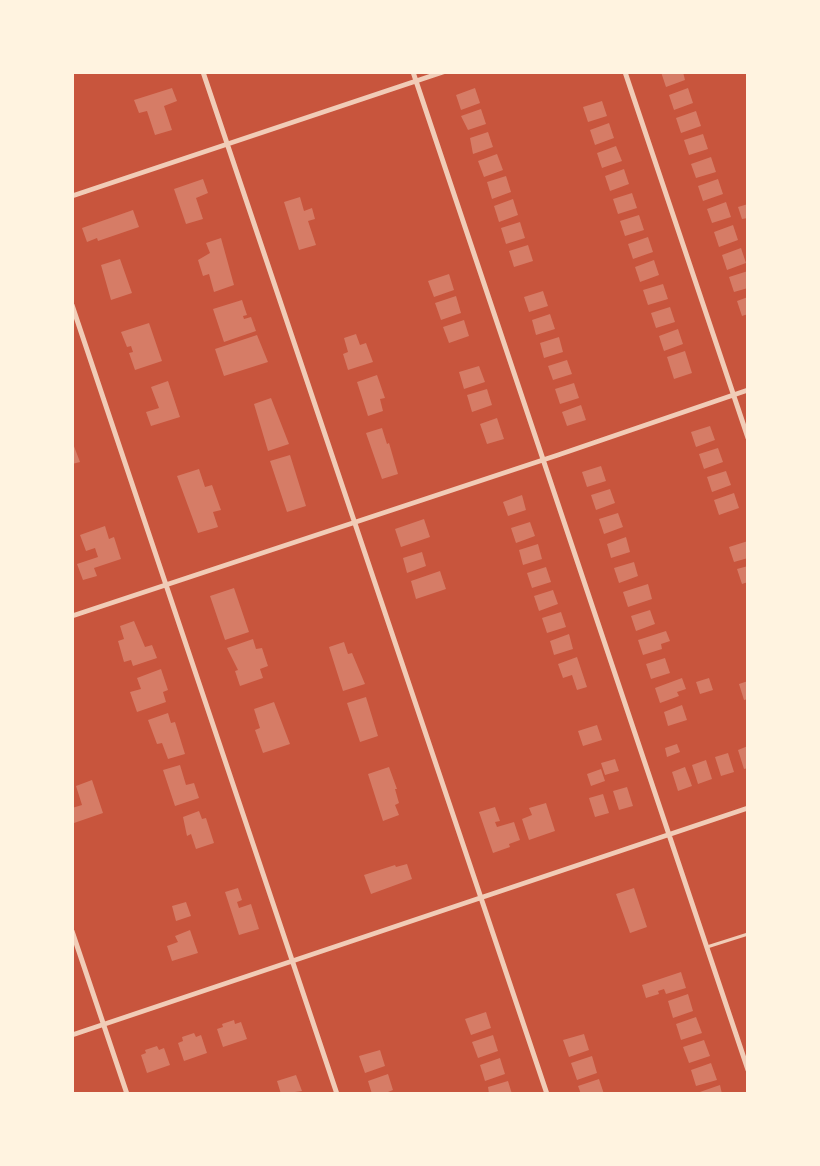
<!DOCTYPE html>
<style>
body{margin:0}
#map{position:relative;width:820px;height:1166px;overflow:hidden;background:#c8553d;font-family:"Golos Text",sans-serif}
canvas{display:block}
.frame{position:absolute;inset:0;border:74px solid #fff3e0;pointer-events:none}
</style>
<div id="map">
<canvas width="820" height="1166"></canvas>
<div class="frame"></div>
</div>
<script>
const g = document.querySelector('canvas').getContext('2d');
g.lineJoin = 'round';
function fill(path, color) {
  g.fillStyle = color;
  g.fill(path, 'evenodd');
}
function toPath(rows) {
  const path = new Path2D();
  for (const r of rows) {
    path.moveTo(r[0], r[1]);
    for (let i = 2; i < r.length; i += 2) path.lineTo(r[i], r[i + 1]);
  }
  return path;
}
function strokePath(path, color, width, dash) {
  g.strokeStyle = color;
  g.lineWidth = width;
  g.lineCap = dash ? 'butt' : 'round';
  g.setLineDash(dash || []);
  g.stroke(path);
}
const building = toPath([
 [661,72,683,72,685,80,666,87],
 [172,88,177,101,164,106,172,130,155,135,147,111,139,113,134,100],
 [475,88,480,103,461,110,456,95],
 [688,88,693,103,674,110,669,95],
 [602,101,607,116,588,122,583,107],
 [481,109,486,124,468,130,461,116],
 [696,111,701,126,681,133,676,118],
 [609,123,614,138,595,145,590,130],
 [488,132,493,147,473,154,470,138],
 [703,134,708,149,689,155,684,140],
 [616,146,622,161,602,168,597,153],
 [497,154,503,170,484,177,478,161],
 [711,157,716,172,696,178,691,164],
 [624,169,629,184,610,191,605,176],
 [506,176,511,192,492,199,487,182],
 [203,179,208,193,196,198,203,219,186,224,174,189],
 [718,179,723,194,703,201,698,186],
 [632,193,637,208,618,214,613,199],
 [300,197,304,211,312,208,315,219,308,221,316,245,299,250,284,202],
 [513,199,518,215,499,222,494,206],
 [726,202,731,217,712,223,707,209],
 [748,204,748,218,742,219,738,207],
 [133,210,139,227,98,241,97,238,87,242,82,228],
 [639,215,644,230,625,236,620,221],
 [520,222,525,238,506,244,501,228],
 [733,225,738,240,719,247,714,232],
 [648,237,653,252,633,259,628,244],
 [221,238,234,285,214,292,209,274,203,276,198,260,210,253,206,243],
 [528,245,533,261,514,267,509,251],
 [741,248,746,263,727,270,722,255],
 [120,259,132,293,111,300,101,265],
 [654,260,659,275,640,282,635,267],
 [748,271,748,288,734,292,729,277],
 [449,274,454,290,434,297,428,281],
 [663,284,668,299,648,305,643,290],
 [543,291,548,306,529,312,524,297],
 [456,296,461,313,441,320,435,303],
 [748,297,748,314,742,316,737,301],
 [242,300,247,315,243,316,244,319,251,317,256,331,224,342,213,309],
 [670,307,675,322,656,328,651,313],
 [550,314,555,329,536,335,532,320],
 [464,320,469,336,449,343,443,327],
 [149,323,162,361,135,370,129,353,133,352,131,346,127,347,121,332],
 [678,329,683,344,664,351,659,336],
 [356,334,360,345,366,343,373,362,348,370,343,354,348,352,344,338],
 [257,335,268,362,224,376,215,349],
 [559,337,563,352,544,358,540,343],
 [685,351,692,373,674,379,667,357],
 [567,360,572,374,553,380,548,366],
 [479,366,485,382,464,389,459,372],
 [377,375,385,398,380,399,383,411,368,416,357,382],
 [168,381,180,417,151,426,146,412,159,408,151,387],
 [574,383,579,398,560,404,555,389],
 [487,389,492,405,472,412,467,395],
 [271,398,289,444,268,451,254,404],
 [581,405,586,420,567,426,562,412],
 [497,418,504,439,487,444,480,424],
 [710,426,715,440,696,447,691,432],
 [382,428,387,444,389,443,398,474,382,479,366,433],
 [72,441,80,462,72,464],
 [718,448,723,462,704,469,699,454],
 [290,455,306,506,287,512,270,461],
 [601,466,606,481,587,487,582,472],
 [199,469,205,487,212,485,221,510,213,512,218,527,198,533,177,476],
 [726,471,731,485,712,492,707,477],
 [610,489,615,503,596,510,591,495],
 [734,493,739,508,719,515,714,500],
 [522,495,526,510,508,516,503,502],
 [618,513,623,527,604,534,599,519],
 [424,519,430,537,401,547,395,529],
 [530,522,535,536,516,543,511,528],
 [105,526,109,539,114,537,121,559,94,568,97,576,83,580,77,564,98,557,95,548,86,551,80,535],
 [626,537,630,552,611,558,607,544],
 [748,541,748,558,734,562,729,547],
 [538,544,542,559,523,565,519,550],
 [422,552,426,566,407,573,403,558],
 [634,562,638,576,619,583,614,568],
 [748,566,748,582,742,584,737,569],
 [546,567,551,582,532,588,527,573],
 [440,571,446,589,416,599,411,581],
 [648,584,652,599,628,607,623,592],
 [234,588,249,632,225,640,210,596],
 [553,590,558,604,539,611,534,596],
 [650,610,655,624,636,631,631,616],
 [561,612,566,627,547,633,542,618],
 [134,621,145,647,152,645,157,658,133,666,131,660,124,662,118,641,124,639,120,626],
 [666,631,670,641,661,644,662,649,643,655,638,640],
 [569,634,573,649,554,655,550,641],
 [253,639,256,649,262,648,268,666,260,669,263,678,240,686,235,671,238,670,227,648],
 [344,642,348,654,352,653,365,684,343,691,329,647],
 [577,657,587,687,577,690,572,675,563,678,558,664],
 [665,658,670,673,651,679,646,664],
 [161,669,168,690,163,692,166,702,137,712,130,692,141,689,137,678],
 [682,678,686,689,677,692,679,696,660,703,655,688],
 [709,678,713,690,700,694,696,682],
 [748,681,748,699,744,700,739,684],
 [366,697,378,736,360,742,347,703],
 [274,702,290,744,263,753,255,730,260,728,254,709],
 [682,705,687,720,668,726,664,712],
 [168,713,171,723,175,722,185,754,168,759,162,743,157,744,148,720],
 [597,725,602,740,583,746,578,731],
 [677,744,680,752,667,757,665,748],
 [748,746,748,768,744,769,738,750],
 [728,753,734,772,721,776,715,757],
 [615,759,619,771,605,775,601,763],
 [706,760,712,779,698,784,692,765],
 [180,765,186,785,194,783,199,798,175,806,163,770],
 [389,767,397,789,395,789,399,803,395,805,399,815,383,821,368,774],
 [685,767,692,786,678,791,672,772],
 [601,769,605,781,591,786,587,774],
 [92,780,103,813,74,823,72,808,82,805,76,786],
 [627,787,633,806,619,810,613,791],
 [603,794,609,813,595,817,589,798],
 [546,803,555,831,529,840,522,819,532,815,529,808],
 [495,807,500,821,495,822,497,827,514,822,520,840,509,844,510,847,493,853,479,812],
 [199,811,202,819,206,818,214,843,196,849,191,834,187,836,183,817],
 [407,864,412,879,371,894,364,875,395,865,396,867],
 [238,888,242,900,237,902,239,908,251,904,259,929,239,935,225,892],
 [634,888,647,927,630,933,616,894],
 [186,902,191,916,176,921,172,906],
 [190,930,198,953,172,961,167,946,178,942,175,936],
 [681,972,686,988,666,994,664,989,658,991,659,994,646,998,642,985],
 [688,994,693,1011,673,1018,668,1001],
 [486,1012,491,1028,471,1035,465,1019],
 [696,1017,702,1033,681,1040,676,1024],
 [234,1020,235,1024,241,1022,247,1039,223,1047,217,1029,223,1027,222,1024],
 [194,1033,196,1037,201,1035,207,1053,184,1061,178,1043,183,1041,182,1037],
 [584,1034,589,1050,569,1057,563,1040],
 [493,1035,498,1051,478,1058,472,1042],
 [704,1040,710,1056,689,1063,683,1047],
 [157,1046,159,1050,164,1048,170,1065,147,1073,141,1055,146,1053,145,1050],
 [380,1050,385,1066,365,1073,359,1056],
 [592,1056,597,1073,577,1080,571,1063],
 [500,1058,505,1074,485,1081,480,1065],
 [711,1063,717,1080,696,1086,691,1070],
 [388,1074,393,1090,383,1094,372,1094,368,1081],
 [296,1075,302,1091,281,1094,277,1081],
 [599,1079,604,1094,581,1094,578,1086],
 [508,1081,512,1094,489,1094,488,1087],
 [720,1085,722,1094,697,1094,697,1093]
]);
const service = toPath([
 [707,947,748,934]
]);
const minor = toPath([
 [203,72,547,1094],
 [413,72,748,1070],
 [625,72,748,438],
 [72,196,443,72],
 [72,305,337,1094],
 [72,616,558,455,748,390],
 [72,931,127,1094],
 [72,1035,748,808]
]);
fill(building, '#d67c66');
strokePath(service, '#f1ccb7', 3);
strokePath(minor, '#f1ccb7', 5);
</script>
